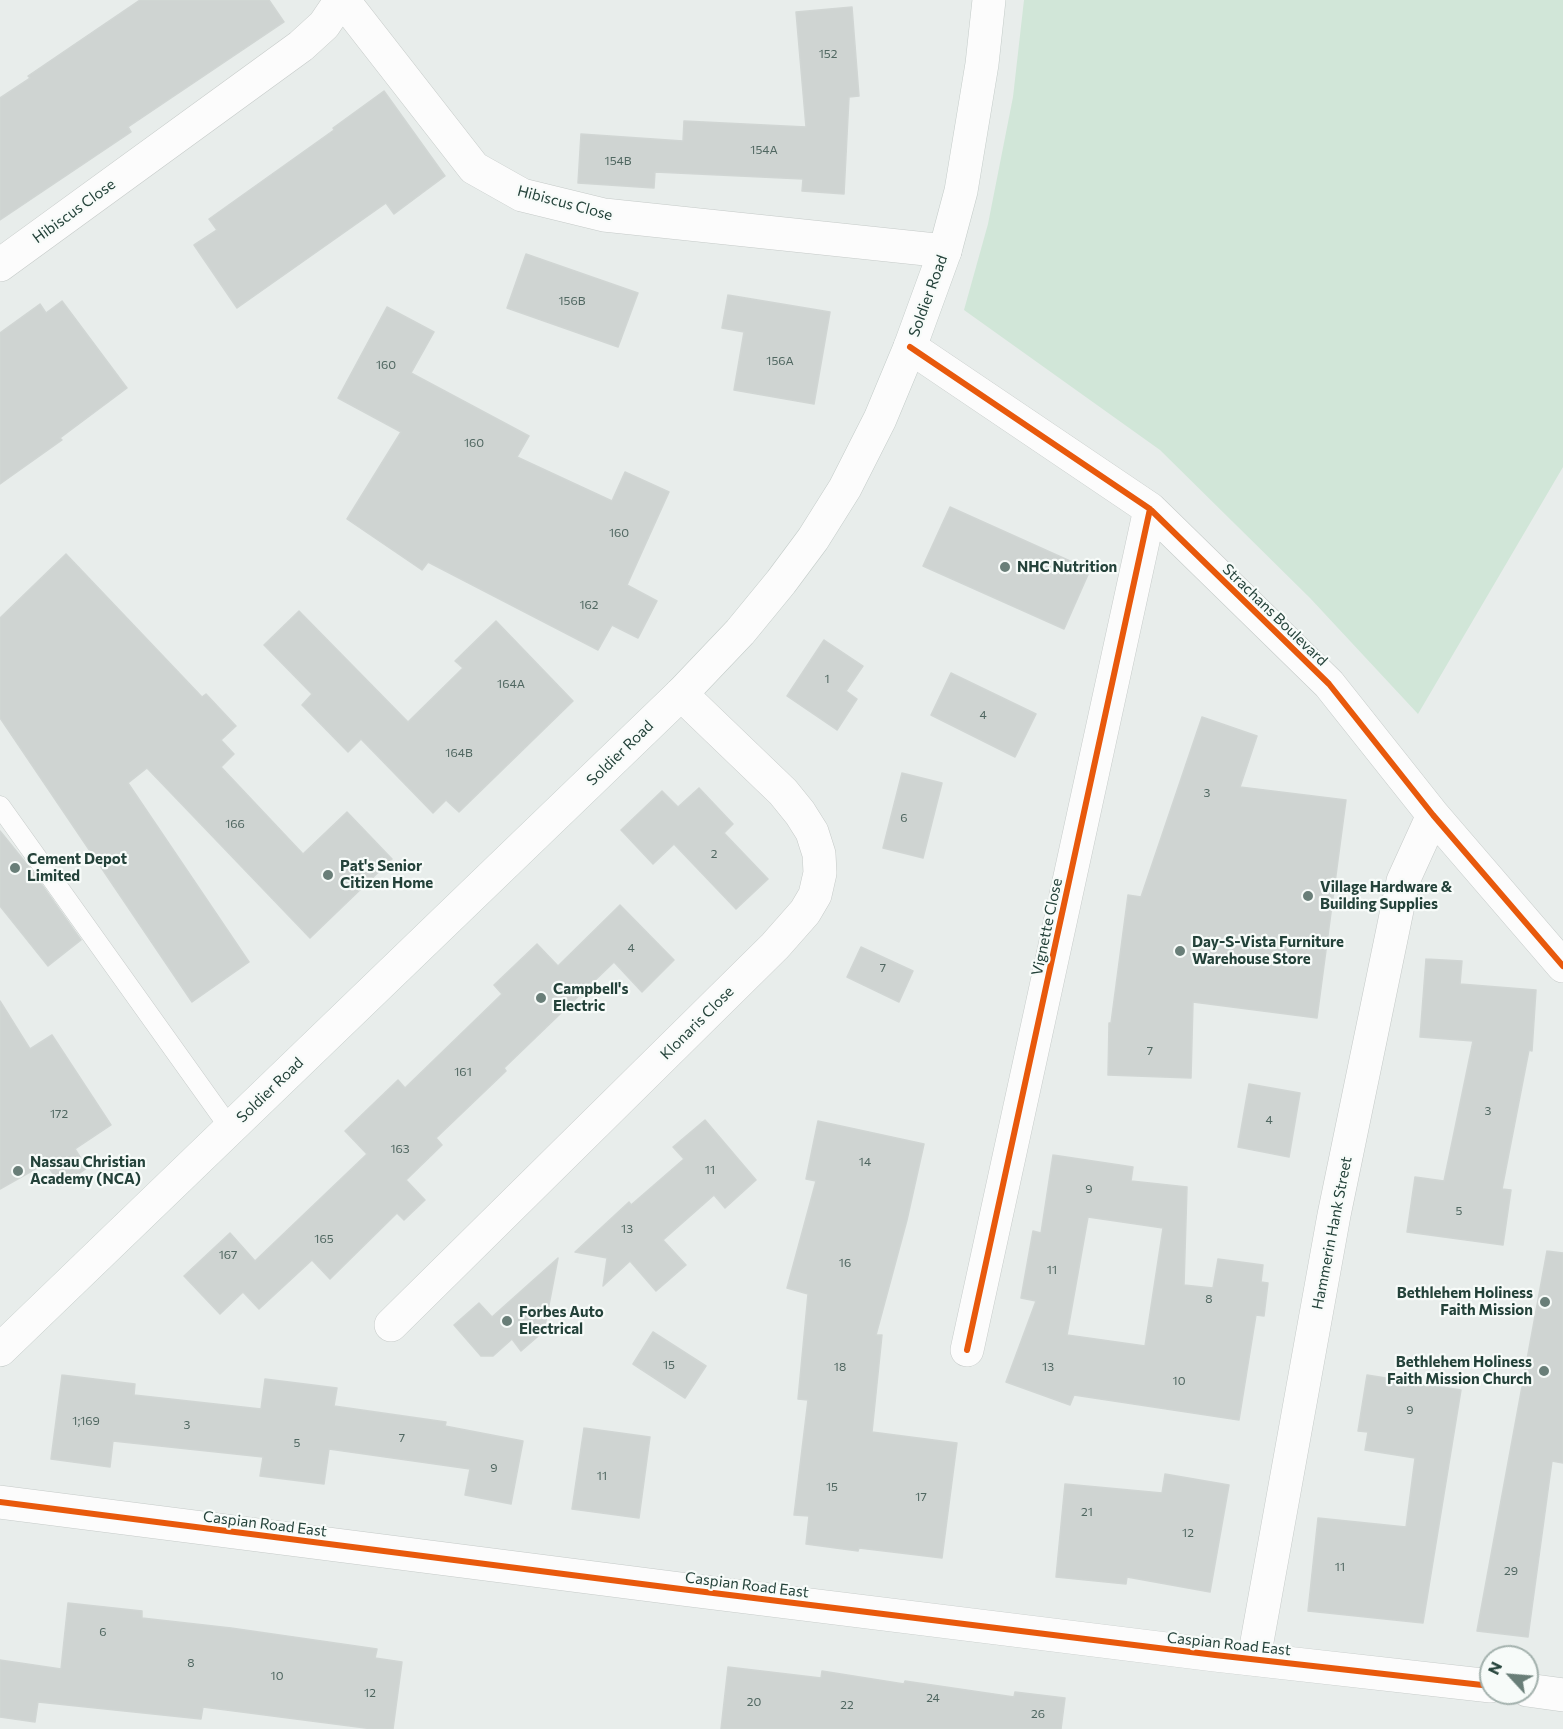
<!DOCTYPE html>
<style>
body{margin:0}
#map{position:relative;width:1563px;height:1729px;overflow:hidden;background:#e8edeb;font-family:Commissioner,sans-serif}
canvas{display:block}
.north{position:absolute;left:1479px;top:1645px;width:60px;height:60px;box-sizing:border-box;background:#f7fbf9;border:2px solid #a3b1ad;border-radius:50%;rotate:296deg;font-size:16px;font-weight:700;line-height:24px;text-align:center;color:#24423a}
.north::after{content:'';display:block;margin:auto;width:21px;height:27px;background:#697e78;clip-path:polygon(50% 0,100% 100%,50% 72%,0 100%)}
</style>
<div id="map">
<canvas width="1563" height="1729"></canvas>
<div class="north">N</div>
</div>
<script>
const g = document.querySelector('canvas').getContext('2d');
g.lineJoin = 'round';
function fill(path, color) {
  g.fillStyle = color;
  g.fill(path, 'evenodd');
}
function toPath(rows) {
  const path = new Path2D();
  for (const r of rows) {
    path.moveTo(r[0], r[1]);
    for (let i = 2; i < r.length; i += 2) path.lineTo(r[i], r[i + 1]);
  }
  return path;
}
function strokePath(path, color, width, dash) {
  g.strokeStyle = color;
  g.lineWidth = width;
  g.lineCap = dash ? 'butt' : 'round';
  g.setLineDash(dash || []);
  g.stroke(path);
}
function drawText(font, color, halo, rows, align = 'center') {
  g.font = font + ' Commissioner,sans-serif';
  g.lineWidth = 4.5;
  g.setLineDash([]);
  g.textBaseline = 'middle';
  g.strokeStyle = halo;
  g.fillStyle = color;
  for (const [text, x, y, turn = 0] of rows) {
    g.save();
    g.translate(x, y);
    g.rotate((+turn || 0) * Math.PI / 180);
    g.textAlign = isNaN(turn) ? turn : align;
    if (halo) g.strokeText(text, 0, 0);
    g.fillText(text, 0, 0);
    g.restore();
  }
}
const green = toPath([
 [1024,0,1563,0,1563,467,1418,714,1310,598,1160,450,964,310,988,224,1013,97]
]);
const building = toPath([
 [140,0,269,0,284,22,128,127,131,132,0,220,0,98,30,78,28,76,140,0],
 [852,7,859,96,849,97,844,194,802,191,803,179,655,172,654,188,578,183,581,134,683,141,684,121,806,127,796,12,852,7],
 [384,91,445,176,394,214,386,203,237,308,194,245,217,230,209,219,334,130,333,128,384,91],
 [526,254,638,293,618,347,507,308,526,254],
 [728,295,830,312,814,404,734,390,744,332,722,328,728,295],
 [62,301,127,388,60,438,62,440,0,484,0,333,40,304,46,313,62,301],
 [387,307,434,332,411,373,529,436,517,457,612,501,625,472,669,492,627,585,657,601,638,638,612,625,598,650,428,562,422,570,347,519,401,432,338,398,387,307],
 [950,507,1090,570,1064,629,923,566,950,507],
 [66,554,202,697,206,694,236,726,221,740,234,754,221,767,303,854,347,812,392,859,310,938,147,768,128,783,249,962,192,1002,0,718,0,618,66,554],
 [299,611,408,722,463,668,455,661,496,621,573,701,459,812,446,800,433,813,361,739,348,752,302,705,312,694,264,645,299,611],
 [824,640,863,666,846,691,857,699,837,730,787,696,824,640],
 [951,673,1036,714,1015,757,931,715,951,673],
 [1202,717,1257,736,1240,787,1346,800,1317,1018,1193,1002,1191,1078,1108,1075,1109,1023,1111,1023,1128,895,1141,897,1202,717],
 [902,773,942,783,923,858,883,848,902,773],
 [699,788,733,824,724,833,768,879,736,909,674,844,653,864,621,830,662,791,678,807,699,788],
 [0,831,30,868,81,940,48,966,0,906,0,831],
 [620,905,674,960,642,992,614,962,504,1068,506,1071,436,1138,442,1145,406,1180,425,1200,404,1220,397,1213,330,1279,312,1260,259,1309,243,1292,220,1314,184,1276,230,1233,255,1261,367,1154,345,1131,398,1080,405,1088,502,994,494,985,537,944,558,966,620,905],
 [861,947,913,971,899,1002,847,977,861,947],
 [1426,959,1462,961,1460,984,1536,990,1532,1051,1529,1050,1502,1189,1511,1190,1503,1245,1407,1232,1415,1177,1444,1181,1473,1041,1420,1037,1426,959],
 [0,1001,30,1049,52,1035,111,1125,75,1149,87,1168,61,1186,46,1163,0,1189,0,1001],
 [1249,1084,1300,1093,1289,1157,1238,1147,1249,1084],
 [705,1120,756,1180,725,1208,714,1195,663,1240,686,1265,656,1291,630,1261,603,1286,607,1258,575,1252,629,1202,631,1205,684,1159,673,1147,705,1120],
 [818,1121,924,1144,907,1220,876,1335,882,1335,872,1432,957,1443,942,1558,859,1548,858,1551,806,1544,809,1516,794,1515,808,1400,798,1399,808,1294,787,1288,816,1181,806,1179,818,1121],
 [1053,1155,1133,1167,1131,1181,1187,1187,1184,1285,1213,1288,1218,1259,1263,1265,1261,1282,1268,1283,1264,1316,1256,1315,1239,1420,1074,1395,1070,1405,1006,1382,1036,1301,1021,1298,1033,1231,1041,1233,1053,1155],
 [1088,1217,1163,1228,1145,1346,1067,1335,1088,1217],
 [1547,1251,1563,1253,1563,1463,1552,1461,1528,1637,1477,1631,1547,1251],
 [558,1258,544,1331,521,1351,512,1339,493,1356,481,1356,454,1325,479,1303,492,1317,558,1258],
 [653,1332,706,1366,685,1398,633,1364,653,1332],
 [62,1375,135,1384,134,1395,261,1409,265,1379,337,1388,334,1406,446,1422,445,1426,523,1441,511,1504,465,1495,470,1469,329,1449,324,1484,260,1476,263,1457,113,1441,110,1467,51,1459,62,1375],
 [1367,1375,1461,1390,1423,1623,1308,1611,1318,1518,1406,1527,1415,1458,1365,1450,1368,1432,1358,1431,1367,1375],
 [584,1428,650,1437,639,1518,572,1509,584,1428],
 [1165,1474,1229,1485,1210,1592,1127,1577,1126,1584,1056,1577,1065,1484,1162,1493,1165,1474],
 [68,1603,142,1611,142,1618,231,1628,377,1649,375,1658,402,1662,393,1729,373,1729,203,1707,201,1719,38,1702,35,1722,0,1717,0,1660,61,1669,68,1603],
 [728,1667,821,1678,822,1671,904,1684,905,1681,1014,1697,1015,1692,1065,1698,1061,1729,721,1729,728,1667]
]);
const lane = toPath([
 [0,806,230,1128]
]);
const street = toPath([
 [343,0,474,168,522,195,604,215,945,251],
 [0,265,301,46,324,25,341,0],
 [910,347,1150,509,1329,684,1433,815,1563,966],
 [391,1325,775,946,805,912,815,895,820,873,819,854,812,832,800,813,783,792,681,694],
 [967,1350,1150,509],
 [0,1502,681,1589,1215,1655,1491,1686],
 [1254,1658,1334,1215,1403,881,1433,815],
 [1527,1690,1563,1695]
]);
const secondary = toPath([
 [0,1350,681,694,740,632,781,582,813,539,845,488,880,419,910,347,945,251,961,191,982,64,989,0]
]);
const cycleway = toPath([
 [910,347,1150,509,1329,684,1433,815,1563,966],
 [967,1350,1150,509],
 [0,1502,681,1589,1215,1655,1491,1686]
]);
const markers = [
 [1005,567,6,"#697e78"],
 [15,868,6,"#697e78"],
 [328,875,6,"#697e78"],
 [1308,896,6,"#697e78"],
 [1180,951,6,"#697e78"],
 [541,998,6,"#697e78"],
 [18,1171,6,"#697e78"],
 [1545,1302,6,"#697e78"],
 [507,1321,6,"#697e78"],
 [1544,1371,6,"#697e78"]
];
const numberNames = [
 ["152",828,54],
 ["154A",764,150],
 ["154B",618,161],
 ["156B",572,301],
 ["156A",780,361],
 ["160",386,365],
 ["160",474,443],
 ["160",619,533],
 ["162",589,605],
 ["1",827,679],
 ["164A",511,684],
 ["4",983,715],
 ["164B",459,753],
 ["3",1207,793],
 ["6",904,818],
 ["166",235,824],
 ["2",714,854],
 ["4",631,948],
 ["7",883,968],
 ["7",1150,1051],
 ["161",463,1072],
 ["3",1488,1111],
 ["172",59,1114],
 ["4",1269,1120],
 ["163",400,1149],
 ["14",865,1162],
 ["11",710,1170],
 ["9",1089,1189],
 ["5",1459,1211],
 ["13",627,1229],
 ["165",324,1239],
 ["167",228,1255],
 ["16",845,1263],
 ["11",1052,1270],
 ["8",1209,1299],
 ["15",669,1365],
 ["18",840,1367],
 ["13",1048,1367],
 ["10",1179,1381],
 ["9",1410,1410],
 ["1;169",86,1421],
 ["3",187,1425],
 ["7",402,1438],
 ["5",297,1443],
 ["9",494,1468],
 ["11",602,1476],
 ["15",832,1487],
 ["17",921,1497],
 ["21",1087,1512],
 ["12",1188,1533],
 ["11",1340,1567],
 ["29",1511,1571],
 ["6",103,1632],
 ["8",191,1663],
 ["10",277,1676],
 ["12",370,1693],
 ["24",933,1698],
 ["20",754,1702],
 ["22",847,1705],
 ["26",1038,1714]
];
const streetNames = [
 ["Hibiscus Close",565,203,15],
 ["Hibiscus Close",74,211,-36],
 ["Soldier Road",928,296,-70],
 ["Strachans Boulevard",1275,615,44],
 ["Soldier Road",620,753,-44],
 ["Vignette Close",1047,927,-78],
 ["Klonaris Close",697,1023,-45],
 ["Soldier Road",270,1090,-44],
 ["Hammerin Hank Street",1332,1233,-79],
 ["Caspian Road East",265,1524,7],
 ["Caspian Road East",747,1585,7],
 ["Caspian Road East",1229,1644,6]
];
const poiNames = [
 ["NHC Nutrition",1017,567],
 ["Cement Depot",27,859],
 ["Limited",27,876],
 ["Pat's Senior",340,866],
 ["Citizen Home",340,883],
 ["Village Hardware &",1320,887],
 ["Building Supplies",1320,904],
 ["Day-S-Vista Furniture",1192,942],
 ["Warehouse Store",1192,959],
 ["Campbell's",553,989],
 ["Electric",553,1006],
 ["Nassau Christian",30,1162],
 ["Academy (NCA)",30,1179],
 ["Bethlehem Holiness",1533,1293,"right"],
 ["Faith Mission",1533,1310,"right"],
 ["Forbes Auto",519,1312],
 ["Electrical",519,1329],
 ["Bethlehem Holiness",1532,1362,"right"],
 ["Faith Mission Church",1532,1379,"right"]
];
fill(green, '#d1e6d8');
fill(building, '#cfd4d2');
strokePath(building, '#d1d6d4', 1.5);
strokePath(lane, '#c5cac8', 21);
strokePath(street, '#c5cac8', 34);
strokePath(secondary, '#c3cbc8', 34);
strokePath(lane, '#fcfcfc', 20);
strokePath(street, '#fcfcfc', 33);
strokePath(secondary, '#fcfcfc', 33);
strokePath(cycleway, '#e8590c', 6);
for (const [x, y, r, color] of markers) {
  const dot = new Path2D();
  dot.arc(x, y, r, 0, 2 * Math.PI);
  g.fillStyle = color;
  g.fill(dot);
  strokePath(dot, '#f7fbf9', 2);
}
drawText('12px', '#506761', null, numberNames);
drawText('15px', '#24423a', '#f7fbf9', streetNames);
drawText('bold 15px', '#24423a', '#f7fbf9', poiNames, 'left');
</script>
